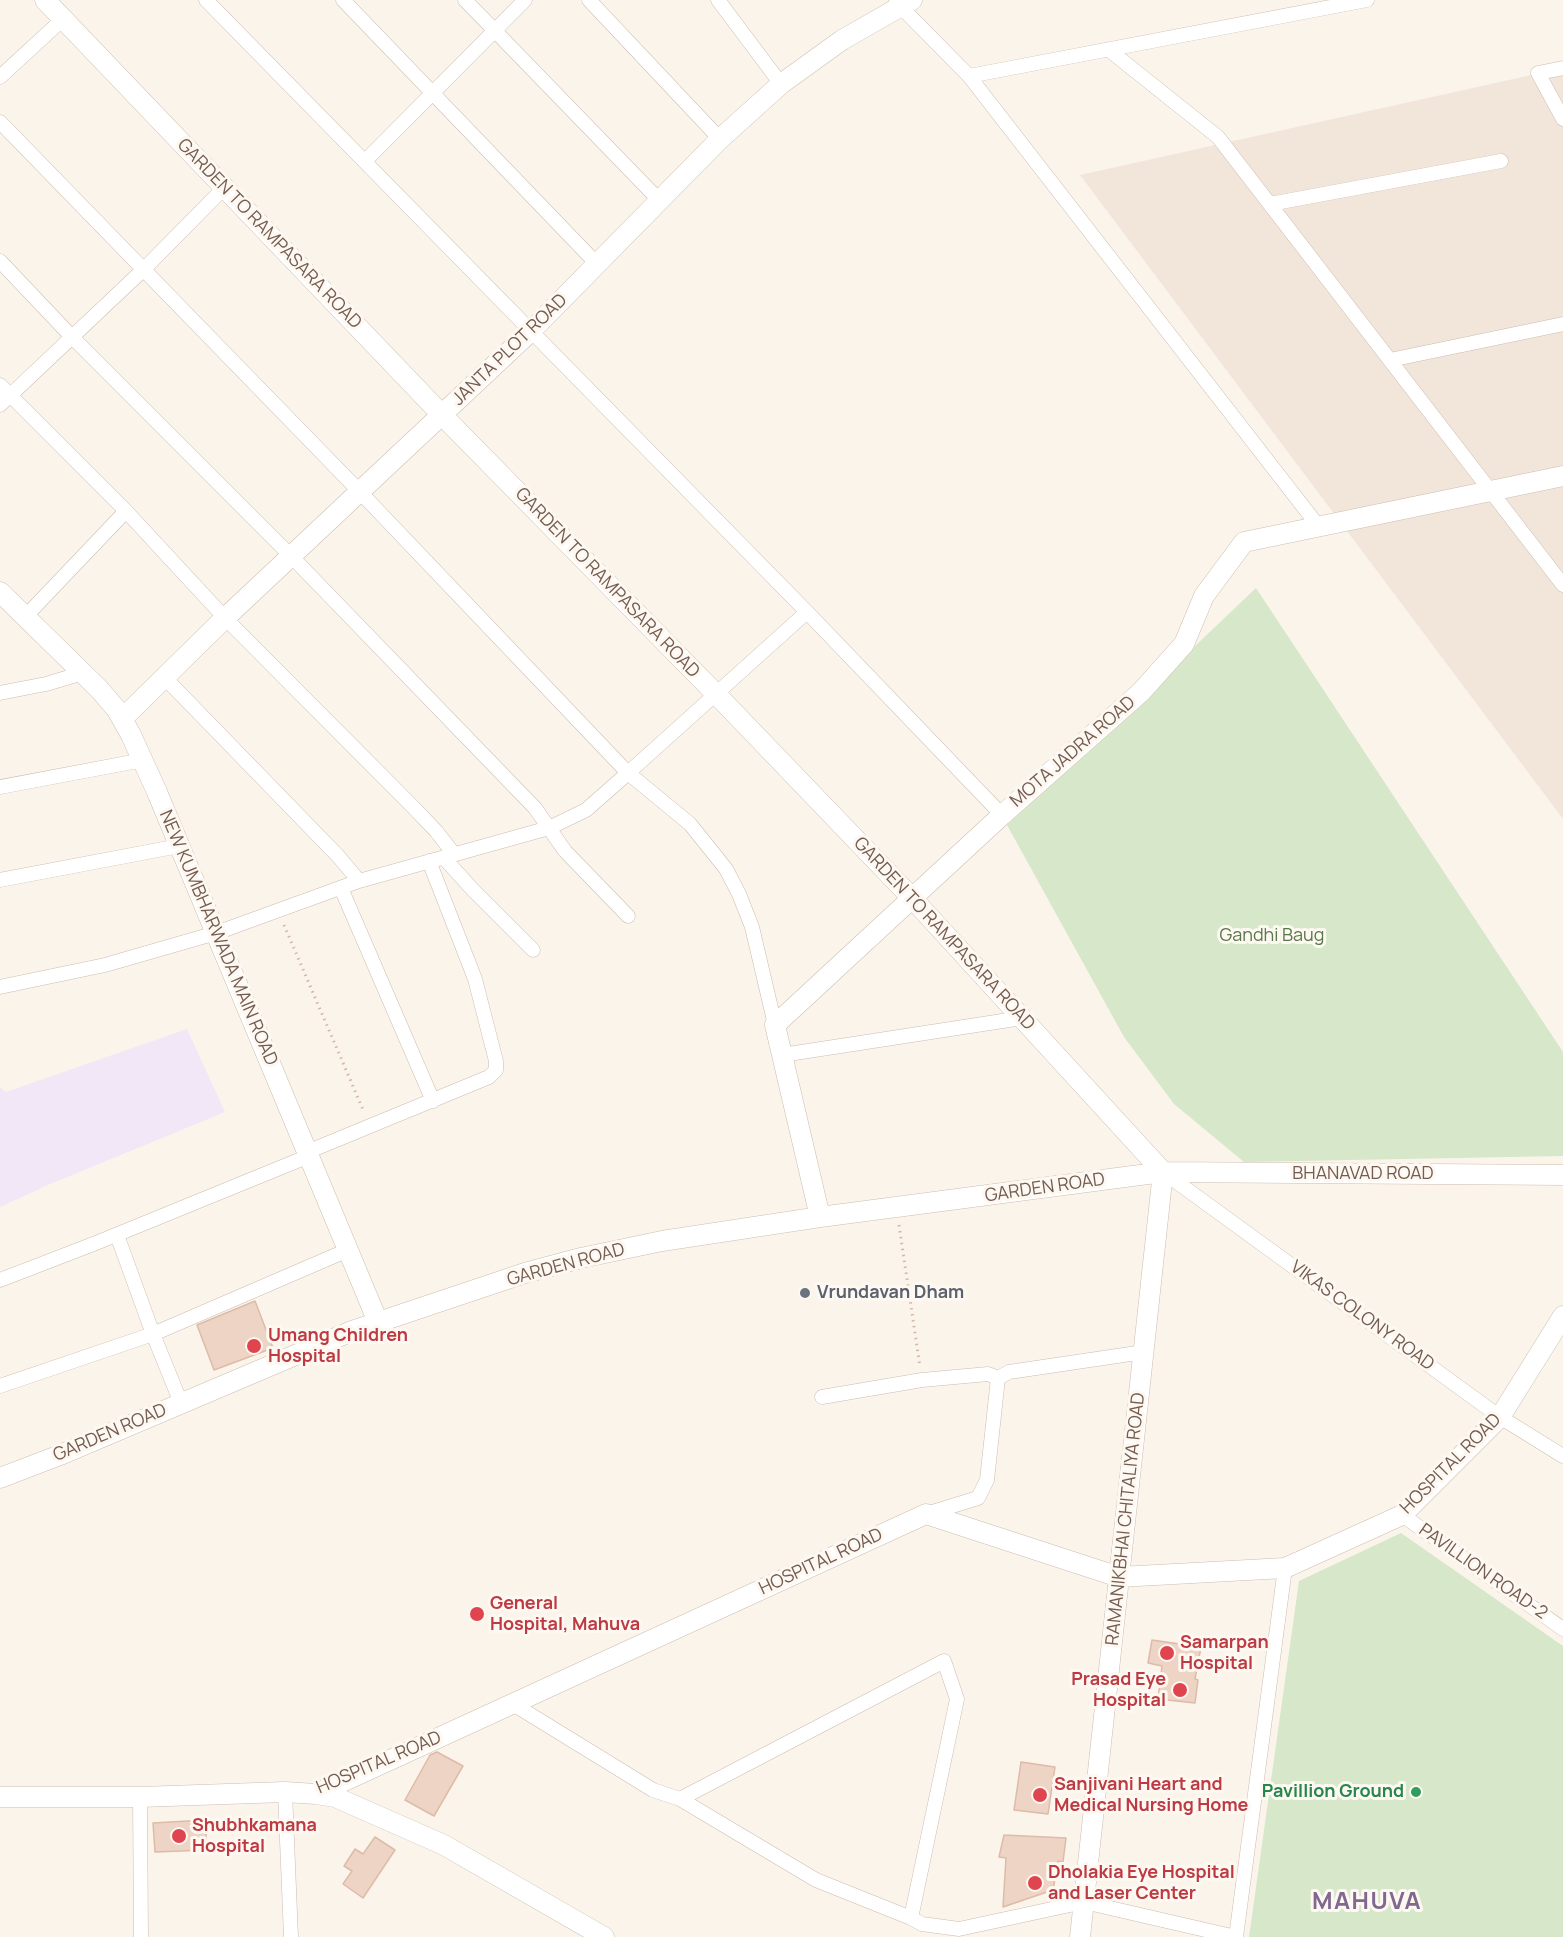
<!DOCTYPE html>
<style>
body{margin:0}
canvas{display:block;background:#fbf4eb}
</style>
<canvas width="1563" height="1937"></canvas>
<script>
const g = document.querySelector('canvas').getContext('2d');
g.lineJoin = 'round';
function fill(path, color) {
  g.fillStyle = color;
  g.fill(path, 'evenodd');
}
function toPath(rows) {
  const path = new Path2D();
  for (const r of rows) {
    path.moveTo(r[0], r[1]);
    for (let i = 2; i < r.length; i += 2) path.lineTo(r[i], r[i + 1]);
  }
  return path;
}
function strokePath(path, color, width, dash) {
  g.strokeStyle = color;
  g.lineWidth = width;
  g.lineCap = dash ? 'butt' : 'round';
  g.setLineDash(dash || []);
  g.stroke(path);
}
function drawText(font, color, halo, rows, align = 'center') {
  g.font = font + ' Manrope,sans-serif';
  g.lineWidth = 6;
  g.setLineDash([]);
  g.textBaseline = 'middle';
  g.strokeStyle = halo;
  g.fillStyle = color;
  for (const [text, x, y, turn = 0] of rows) {
    g.save();
    g.translate(x, y);
    g.rotate((+turn || 0) * Math.PI / 180);
    g.textAlign = isNaN(turn) ? turn : align;
    if (halo) g.strokeText(text, 0, 0);
    g.fillText(text, 0, 0);
    g.restore();
  }
}
const residential = toPath([
 [1563,68,1563,819,1080,175]
]);
const education = toPath([
 [187,1029,225,1112,48,1185,0,1207,0,1087,6,1092]
]);
const green = toPath([
 [1256,588,1563,1052,1563,1156,1244,1162,1174,1104,1124,1037,1007,825],
 [1401,1533,1563,1646,1563,1937,1249,1937,1299,1581]
]);
const building = toPath([
 [255,1301,273,1348,214,1370,197,1325,255,1301],
 [1152,1640,1201,1647,1195,1679,1198,1680,1195,1703,1158,1699,1162,1666,1148,1663,1152,1640],
 [437,1752,463,1766,434,1816,405,1800,430,1755,437,1752],
 [1021,1762,1055,1767,1048,1814,1014,1810,1021,1762],
 [205,1820,207,1850,155,1852,153,1823,205,1820],
 [1004,1835,1066,1838,1063,1862,1058,1861,1053,1890,1003,1907,1006,1858,999,1857,1004,1835],
 [375,1837,395,1850,363,1898,343,1884,352,1871,344,1866,355,1849,363,1854,375,1837]
]);
const path = toPath([
 [284,925,364,1112],
 [899,1225,920,1367]
]);
const street = toPath([
 [206,0,807,612,1002,815],
 [343,0,597,264],
 [465,0,660,201],
 [589,0,720,139],
 [718,0,781,84],
 [896,2,969,76,1367,0],
 [1109,50,1218,137,1563,585],
 [1563,68,1538,73,1563,119],
 [969,76,1319,527],
 [0,77,63,19],
 [0,122,361,493,628,773,586,810,549,828,359,881,216,933,105,965,0,987],
 [365,161,525,0],
 [1270,204,1501,161],
 [0,261,72,337,292,557,535,808,565,851,628,916],
 [1390,360,1563,324],
 [0,385,126,511,225,618,414,808,436,831,454,854],
 [0,405,144,269,225,187],
 [25,617,126,511],
 [165,678,338,856,359,881],
 [0,693,46,684,83,673],
 [0,787,143,760],
 [444,858,473,890,533,950],
 [0,880,179,846],
 [341,888,433,1101],
 [775,1025,752,927,739,894,726,869,690,824,628,773,807,612],
 [782,1055,1022,1018],
 [307,1152,489,1077,496,1070,496,1061,475,979,429,861],
 [1163,1172,1500,1417,1563,1456],
 [117,1235,153,1334,181,1403],
 [0,1280,96,1243,309,1156],
 [0,1386,153,1334,348,1250],
 [822,1397,922,1380,988,1374,998,1378],
 [926,1514,978,1498,987,1480,998,1378,1009,1372,1144,1352],
 [1402,1515,1563,1629],
 [513,1704,653,1790,680,1799,816,1880,911,1918,922,1924,959,1929,1084,1902,1236,1937,1285,1568],
 [285,1792,291,1937],
 [140,1797,141,1937],
 [680,1799,944,1661,957,1699,911,1918]
]);
const secondary = toPath([
 [45,0,442,415,716,694,912,898,1163,1172],
 [0,592,99,689,117,710,131,735,157,792,378,1322],
 [122,719,225,618,532,330,720,139,781,84,842,40,912,0],
 [820,1217,775,1025,1002,815,1141,692,1184,644,1204,596,1244,542,1563,476],
 [0,1478,60,1455,352,1331,525,1273,581,1258,662,1241,820,1217,1163,1172,1563,1175],
 [316,1794,335,1797,444,1845,604,1937],
 [0,1797,140,1797,285,1792,316,1794,926,1514,1119,1577,1285,1568,1402,1515,1500,1417,1563,1316],
 [1080,1937,1163,1172]
]);
const markers = [
 [805,1293,6,"#6b7280"],
 [254,1346,8,"#e0444e"],
 [477,1614,8,"#e0444e"],
 [1167,1653,8,"#e0444e"],
 [1180,1690,8,"#e0444e"],
 [1416,1792,6,"#2e9e5b"],
 [1040,1795,8,"#e0444e"],
 [179,1836,8,"#e0444e"],
 [1035,1883,8,"#e0444e"]
];
const streetNames = [
 ["GARDEN TO RAMPASARA ROAD",269,234,46],
 ["JANTA PLOT ROAD",510,350,-44],
 ["GARDEN TO RAMPASARA ROAD",607,583,46],
 ["MOTA JADRA ROAD",1073,752,-41],
 ["GARDEN TO RAMPASARA ROAD",944,934,47],
 ["NEW KUMBHARWADA MAIN ROAD",218,938,67],
 ["BHANAVAD ROAD",1363,1174],
 ["GARDEN ROAD",1045,1188,-8],
 ["GARDEN ROAD",566,1265,-15],
 ["VIKAS COLONY ROAD",1362,1316,36],
 ["GARDEN ROAD",110,1433,-23],
 ["HOSPITAL ROAD",1451,1464,-45],
 ["RAMANIKBHAI CHITALIYA ROAD",1126,1519,-84],
 ["HOSPITAL ROAD",821,1562,-25],
 ["PAVILLION ROAD-2",1483,1572,35],
 ["HOSPITAL ROAD",379,1763,-23]
];
const parkNames = [
 ["Gandhi Baug",1272,936]
];
const worshipNames = [
 ["Vrundavan Dham",817,1293]
];
const healthNames = [
 ["Umang Children",268,1336],
 ["Hospital",268,1357],
 ["General",490,1604],
 ["Hospital, Mahuva",490,1625],
 ["Samarpan",1180,1643],
 ["Hospital",1180,1664],
 ["Prasad Eye",1166,1680,"right"],
 ["Hospital",1166,1701,"right"],
 ["Sanjivani Heart and",1054,1785],
 ["Medical Nursing Home",1054,1806],
 ["Shubhkamana",192,1826],
 ["Hospital",192,1847],
 ["Dholakia Eye Hospital",1048,1873],
 ["and Laser Center",1048,1894]
];
const leisureNames = [
 ["Pavillion Ground",1404,1792]
];
const districtNames = [
 ["MAHUVA",1367,1902]
];
fill(residential, '#f2e6da');
fill(education, '#f1e7f7');
fill(green, '#d7e7ca');
fill(building, '#edd4c5');
strokePath(building, '#debba7', 1.5);
strokePath(street, '#ccbcb1', 15);
strokePath(secondary, '#cebdaf', 21);
strokePath(path, '#d3b8a8', 3, [1.5, 4.5]);
strokePath(street, '#fff', 14);
strokePath(secondary, '#fff', 20);
for (const [x, y, r, color] of markers) {
  const dot = new Path2D();
  dot.arc(x, y, r, 0, 2 * Math.PI);
  g.fillStyle = color;
  g.fill(dot);
  strokePath(dot, '#fdf8f1', 2);
}
drawText('18px', '#745c50', '#fdf8f1', streetNames);
drawText('18px', '#587849', '#fdf8f1', parkNames);
drawText('bold 18px', '#5b616d', '#fdf8f1', worshipNames, 'left');
drawText('bold 18px', '#be3a42', '#fdf8f1', healthNames, 'left');
drawText('bold 18px', '#27864d', '#fdf8f1', leisureNames, 'right');
g.letterSpacing = '1.5px';
drawText('bold 24px', '#81688f', '#fdf8f1', districtNames);
g.letterSpacing = '0px';
</script>
